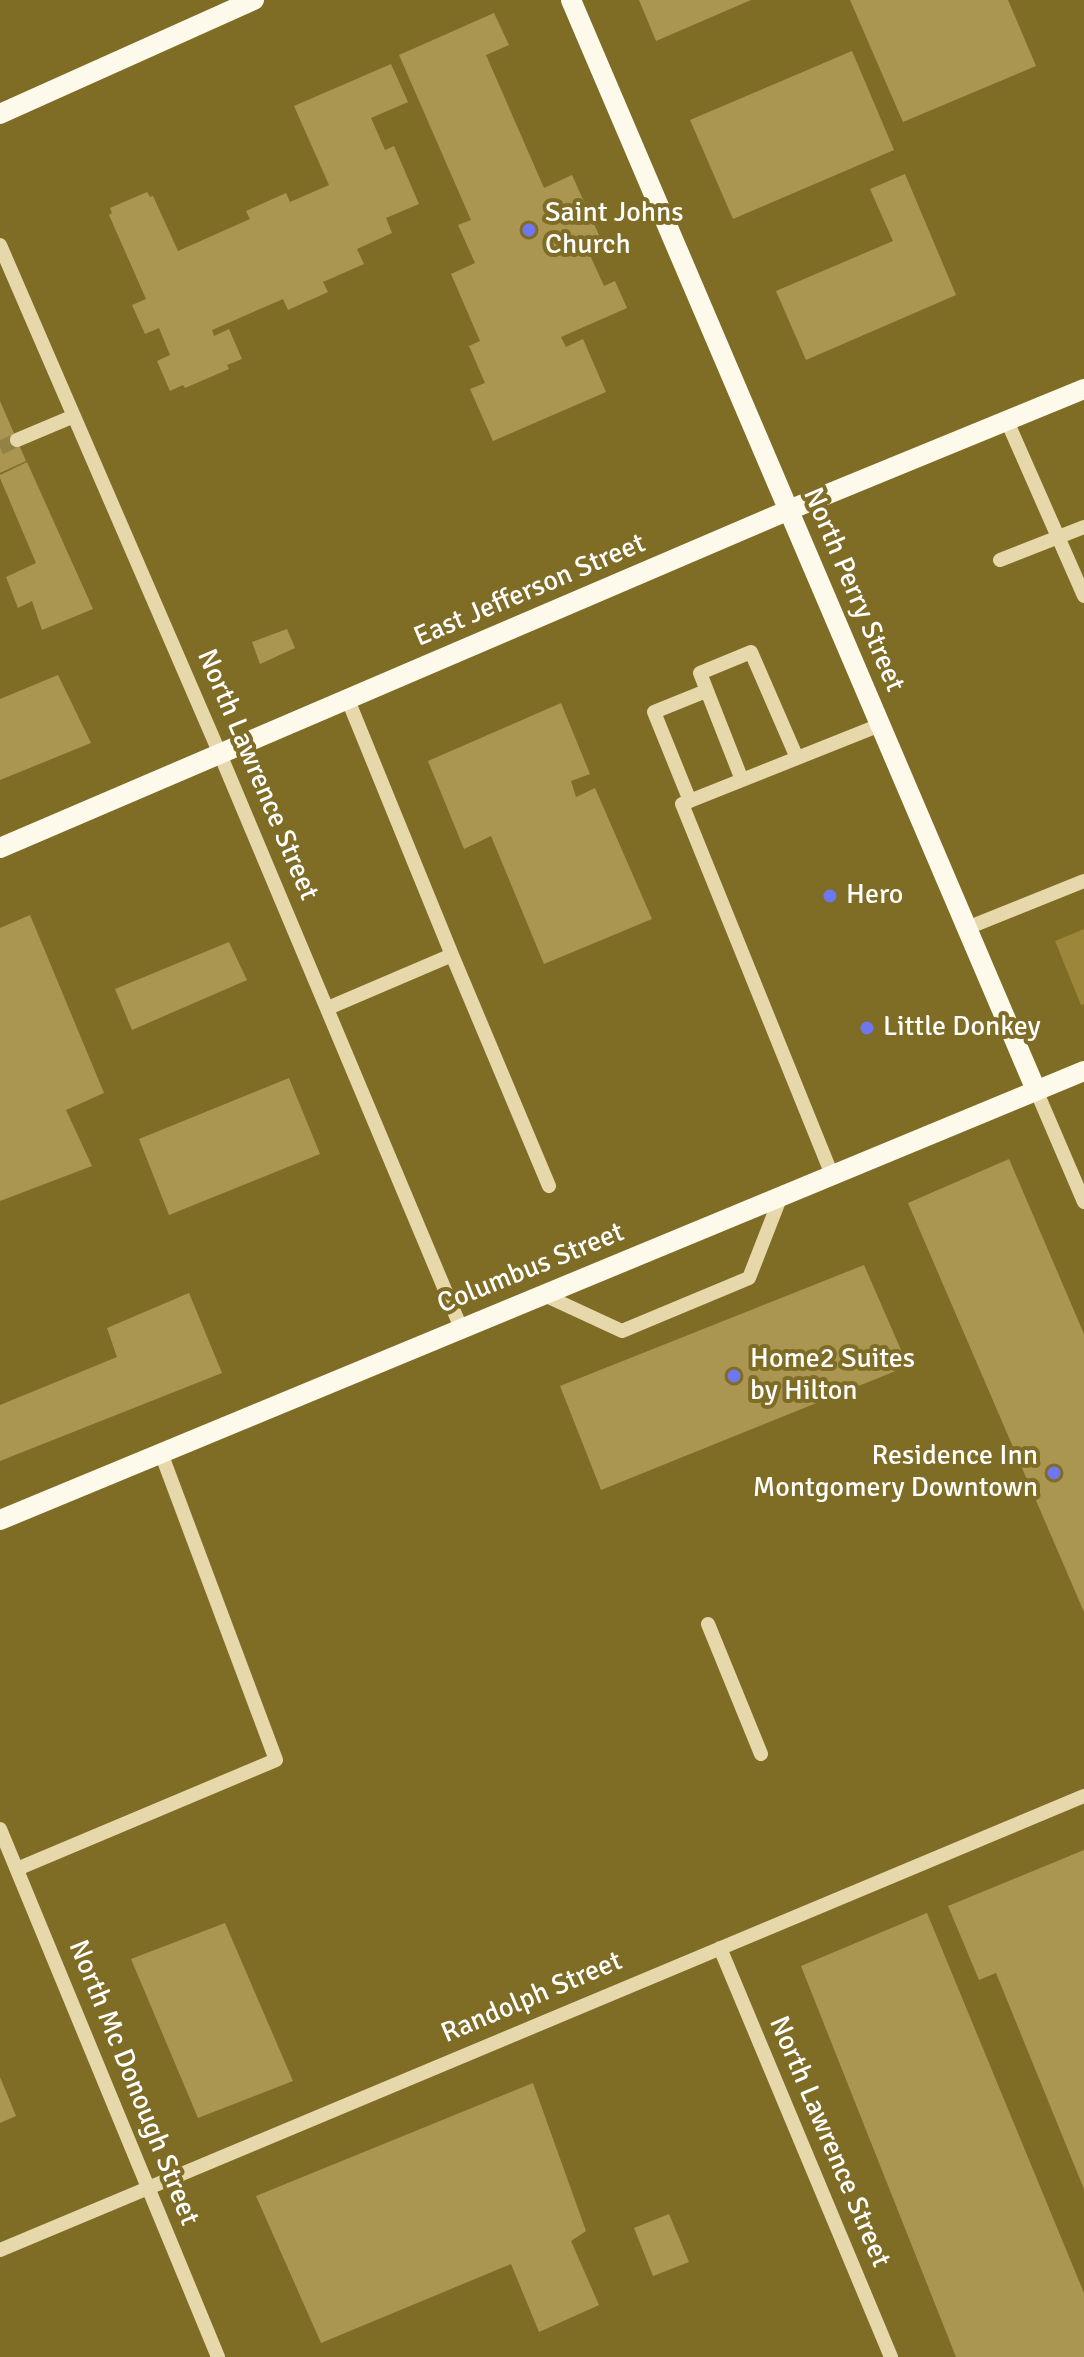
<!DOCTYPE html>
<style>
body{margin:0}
canvas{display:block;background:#7f6c25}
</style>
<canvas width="1084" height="2357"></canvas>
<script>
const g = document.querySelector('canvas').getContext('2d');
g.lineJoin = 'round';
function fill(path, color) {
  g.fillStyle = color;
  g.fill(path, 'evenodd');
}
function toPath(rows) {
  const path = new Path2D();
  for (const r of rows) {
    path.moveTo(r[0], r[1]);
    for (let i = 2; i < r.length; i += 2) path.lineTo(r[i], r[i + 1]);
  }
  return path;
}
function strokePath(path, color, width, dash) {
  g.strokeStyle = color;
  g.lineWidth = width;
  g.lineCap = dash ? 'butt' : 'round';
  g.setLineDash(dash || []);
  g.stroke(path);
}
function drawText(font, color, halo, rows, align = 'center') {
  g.font = font + ' Signika,sans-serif';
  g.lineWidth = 8;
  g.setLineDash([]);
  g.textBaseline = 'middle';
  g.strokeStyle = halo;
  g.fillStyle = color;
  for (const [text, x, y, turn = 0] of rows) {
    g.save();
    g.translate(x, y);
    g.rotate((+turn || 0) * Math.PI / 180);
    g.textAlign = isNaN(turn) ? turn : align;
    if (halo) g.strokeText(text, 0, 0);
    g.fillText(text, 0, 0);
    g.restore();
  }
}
const green = toPath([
 [1084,929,1084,1004,1081,1005,1055,941]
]);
const building = toPath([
 [639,0,751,0,656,41],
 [850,0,1008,0,1036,66,903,122],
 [494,13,509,45,486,55,544,188,572,175,599,235,584,242,604,286,615,281,627,308,561,337,566,347,583,339,606,392,493,441,470,389,485,383,469,346,480,341,451,274,475,263,458,225,471,220,399,55],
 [852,51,894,150,733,219,690,120],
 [391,64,408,102,371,118,385,150,394,146,419,204,386,218,392,233,357,249,364,264,323,282,328,292,288,310,283,299,212,330,214,336,229,329,242,359,227,365,229,369,185,388,183,385,170,391,157,361,170,355,159,328,145,334,132,305,146,299,109,215,112,213,110,208,147,192,150,197,153,196,178,251,250,219,246,211,286,193,290,202,329,185,294,106],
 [905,174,956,295,806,360,776,291,893,241,870,189],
 [0,401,26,461,0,473],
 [27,462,93,609,42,630,32,601,18,608,6,577,36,563,0,478,0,475],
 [287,629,295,648,260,664,252,642],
 [58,675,91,743,0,780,0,699],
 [561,703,590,774,571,781,576,797,595,788,652,919,544,964,491,836,464,849,428,761],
 [30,915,104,1093,66,1110,92,1166,0,1201,0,928],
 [229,942,247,980,132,1030,115,989],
 [289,1078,320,1154,169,1215,139,1139],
 [1009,1159,1084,1334,1084,1612,908,1203],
 [864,1265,908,1366,601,1490,560,1386],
 [189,1293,222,1373,0,1461,0,1405,117,1357,107,1328],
 [1084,1850,1084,2189,996,1973,979,1980,948,1906],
 [927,1913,1084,2293,1084,2357,956,2357,801,1966],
 [225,1923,293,2081,198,2118,131,1959],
 [0,2077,16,2116,0,2123],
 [533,2083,586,2231,571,2241,599,2305,539,2332,511,2264,321,2343,256,2196],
 [669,2214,689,2262,653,2276,634,2228]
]);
const minorTunnel = toPath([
 [0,448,17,440]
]);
const minor = toPath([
 [0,245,220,754,461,1328],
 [1007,421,1084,596],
 [17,440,74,416],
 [1000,560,1084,527],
 [742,780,700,673,751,652,797,758],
 [690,801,654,712,706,691],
 [967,928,1084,881],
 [452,955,549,1186],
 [328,1008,452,955,348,700],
 [1036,1090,1084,1202],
 [832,1175,682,804,880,725],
 [542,1294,622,1331,749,1278,781,1196],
 [708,1624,761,1754],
 [0,1829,218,2357],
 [17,1869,276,1760,161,1453],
 [720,1948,891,2357],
 [0,2250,1084,1796]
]);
const major = toPath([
 [571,0,1036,1090],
 [0,114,254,0],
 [0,848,789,510,1084,389],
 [0,1520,1084,1071]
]);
const markers = [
 [529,230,8,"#6f77f0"],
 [830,896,8,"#6f77f0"],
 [867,1028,8,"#6f77f0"],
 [734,1376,8,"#6f77f0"],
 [1054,1473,8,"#6f77f0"]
];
const poiNames = [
 ["Saint Johns",545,214],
 ["Church",545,246],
 ["Hero",846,896],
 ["Little Donkey",883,1028],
 ["Home2 Suites",750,1360],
 ["by Hilton",750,1392],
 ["Residence Inn",1038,1457,"right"],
 ["Montgomery Downtown",1038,1489,"right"]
];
const streetNames = [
 ["North Perry Street",853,590,67],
 ["East Jefferson Street",530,591,-23],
 ["North Lawrence Street",257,775,67],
 ["Columbus Street",531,1269,-22],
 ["Randolph Street",532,1998,-23],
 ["North Mc Donough Street",133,2083,68],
 ["North Lawrence Street",829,2142,67]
];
fill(green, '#9c8639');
fill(building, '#aa9651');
strokePath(minorTunnel, '#928246', 14, [14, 7]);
strokePath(minor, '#e6d8ab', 14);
strokePath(major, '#fdfaec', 20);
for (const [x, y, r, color] of markers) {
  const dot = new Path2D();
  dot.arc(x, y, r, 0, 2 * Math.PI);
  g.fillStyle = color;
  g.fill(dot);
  strokePath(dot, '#7f6c25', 3);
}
drawText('28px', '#fff', '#7f6c25', poiNames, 'left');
drawText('28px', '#fff', '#7f6c25', streetNames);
</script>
